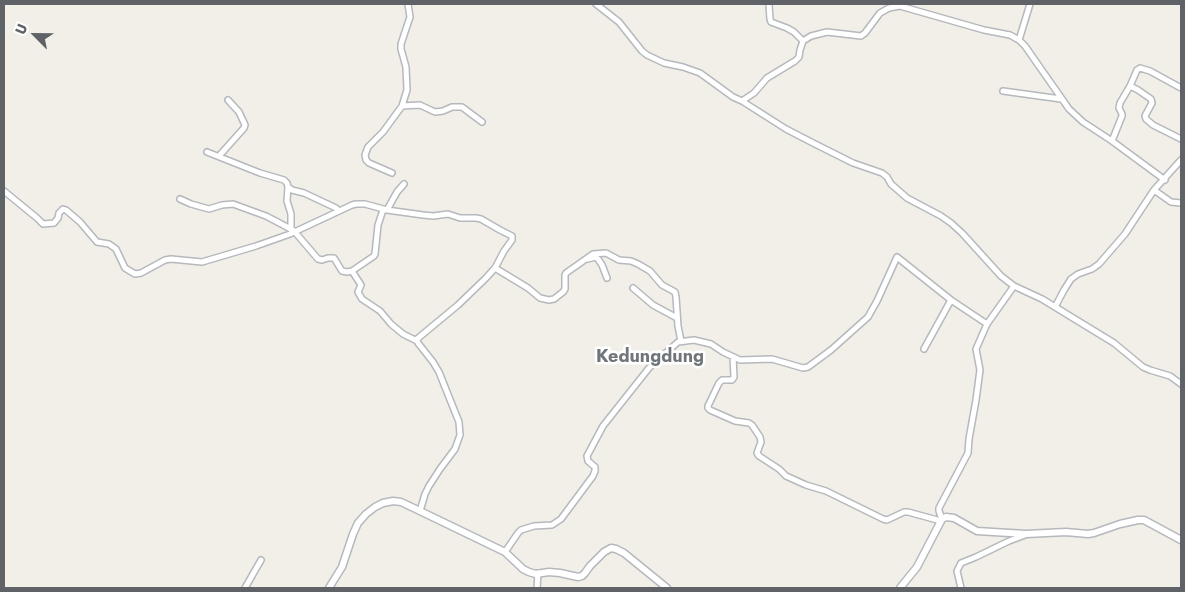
<!DOCTYPE html>
<style>
body{margin:0}
#map{position:relative;width:1185px;height:592px;overflow:hidden;background:#f1efe8;font-family:Jost,sans-serif}
canvas{display:block}
.frame{position:absolute;inset:0;border:5px solid #5f6368;pointer-events:none}
.north{position:absolute;left:10px;top:10px;width:50px;height:50px;-webkit-text-stroke:4px #fff;paint-order:stroke;rotate:293deg;font-size:14px;font-weight:700;line-height:20px;text-align:center;color:#5f6368}
.north::after{content:'';display:block;margin:auto;width:18px;height:22px;background:#5f6368;clip-path:polygon(50% 0,100% 100%,50% 72%,0 100%)}
</style>
<div id="map">
<canvas width="1185" height="592"></canvas>
<div class="frame"></div>
<div class="north">U</div>
</div>
<script>
const g = document.querySelector('canvas').getContext('2d');
g.lineJoin = 'round';
function toPath(rows) {
  const path = new Path2D();
  for (const r of rows) {
    path.moveTo(r[0], r[1]);
    for (let i = 2; i < r.length; i += 2) path.lineTo(r[i], r[i + 1]);
  }
  return path;
}
function strokePath(path, color, width, dash) {
  g.strokeStyle = color;
  g.lineWidth = width;
  g.lineCap = dash ? 'butt' : 'round';
  g.setLineDash(dash || []);
  g.stroke(path);
}
function drawText(font, color, halo, rows, align = 'center') {
  g.font = font + ' Jost,sans-serif';
  g.lineWidth = 5;
  g.setLineDash([]);
  g.textBaseline = 'middle';
  g.strokeStyle = halo;
  g.fillStyle = color;
  for (const [text, x, y, turn = 0] of rows) {
    g.save();
    g.translate(x, y);
    g.rotate((+turn || 0) * Math.PI / 180);
    g.textAlign = isNaN(turn) ? turn : align;
    if (halo) g.strokeText(text, 0, 0);
    g.fillText(text, 0, 0);
    g.restore();
  }
}
const minor = toPath([
 [596,4,619,22,642,51,647,55,664,63,683,67,700,73,733,97,742,101,754,93,767,78,795,61,799,57,800,50,803,41,811,36,827,32,861,36,865,33,880,13,889,8,900,6,984,30,1010,35,1019,40,1025,46,1069,109,1083,122,1112,141,1165,180],
 [769,5,770,19,771,22,787,28,794,32,803,41],
 [1019,40,1030,4],
 [1181,88,1150,71,1140,68,1137,70,1130,86,1138,90,1151,99,1152,103,1145,116,1146,119,1153,125,1181,139],
 [1003,91,1061,99],
 [742,101,786,129,815,144,853,163,882,173,887,177,891,184,907,198,941,216,951,223,962,233,1001,276,1014,286,1042,299,1114,343,1143,367,1150,370,1170,376,1181,384],
 [402,106,420,105,435,112,443,111,452,107,462,107,482,122],
 [1112,141,1122,116,1122,114,1119,108,1120,103,1130,86],
 [207,152,260,173,284,180,287,183,288,187,287,201,291,214,291,229],
 [219,156,244,128,245,125,239,112,228,100],
 [392,173,369,163,366,160,365,155,368,147,383,132,402,106,407,90,406,67,401,49,401,44,410,17,408,4],
 [288,187,292,190,304,193,336,208,339,211],
 [1154,190,1171,202,1181,203],
 [4,191,37,218,43,224,54,223,58,218,59,213,63,209,66,210,80,222,97,242,109,244,116,249,125,268,135,274,141,273,165,260,171,259,202,262,256,246,290,234,352,205,356,204,365,204,387,210,423,215,433,216,448,214,460,218,476,218,481,219,500,230,512,236,512,240,504,251,495,268,486,278,458,305,417,339,418,343,433,362,439,372,459,422,460,435,455,449,440,469,429,486,425,494,420,511],
 [180,199,191,204,209,209,222,205,233,204,266,216,287,227,294,231,318,259,322,260,328,258,334,258,342,271,347,272,352,271,374,256,375,254,378,225,383,210],
 [387,210,397,192,404,184],
 [588,259,595,257,598,259,602,265,607,278],
 [495,268,528,288,540,298,549,300,554,299,563,292,565,289,565,275,566,273,593,254,606,253,619,260,631,261,638,264,650,271,662,285,675,292,676,297,678,326,681,341],
 [352,271,361,285,358,292,362,299,380,311,391,324,403,334,417,341],
 [633,288,653,305,677,318],
 [1055,307,1064,290,1071,279,1078,274,1092,269,1099,264,1125,234,1154,190,1181,160],
 [924,349,951,300],
 [733,357,734,377,732,380,722,380,719,383,708,406,708,408,710,410,735,421,749,423,752,425,760,437,761,442,757,453,759,456,779,469,786,476,806,485,826,491,883,519,887,520,904,512,908,512,941,521],
 [942,519,939,511,939,508,968,453,969,439,976,400,980,370,976,349,987,324,1014,286],
 [505,552,518,533,521,530,534,526,552,525,561,519,593,476,595,471,595,467,588,461,587,456,603,426,649,368,678,342,694,340,711,344,723,352,740,360,772,359,803,368,808,367,831,350,868,317,877,301,897,257,951,300,987,324],
 [245,588,261,560],
 [537,588,538,573],
 [961,588,957,571,961,563,976,557,1009,541,1025,535]
]);
const tertiary = toPath([
 [329,588,342,567,353,534,358,523,366,514,375,507,383,503,393,501,401,502,420,511,505,552,523,569,529,572,536,574,549,572,560,573,578,577,582,576,585,573,590,566,604,552,611,548,616,549,624,553,667,588],
 [900,588,917,567,942,519,946,517,954,518,977,531,1026,534,1066,532,1088,534,1094,533,1120,524,1138,520,1144,520,1181,540]
]);
const quarterNames = [
 ["Kedungdung",650,358]
];
strokePath(minor, '#b5b8bc', 8);
strokePath(tertiary, '#b5b8bc', 9);
strokePath(minor, '#fff', 5);
strokePath(tertiary, '#fff', 6);
drawText('bold 18px', '#70757a', '#fff', quarterNames);
</script>
